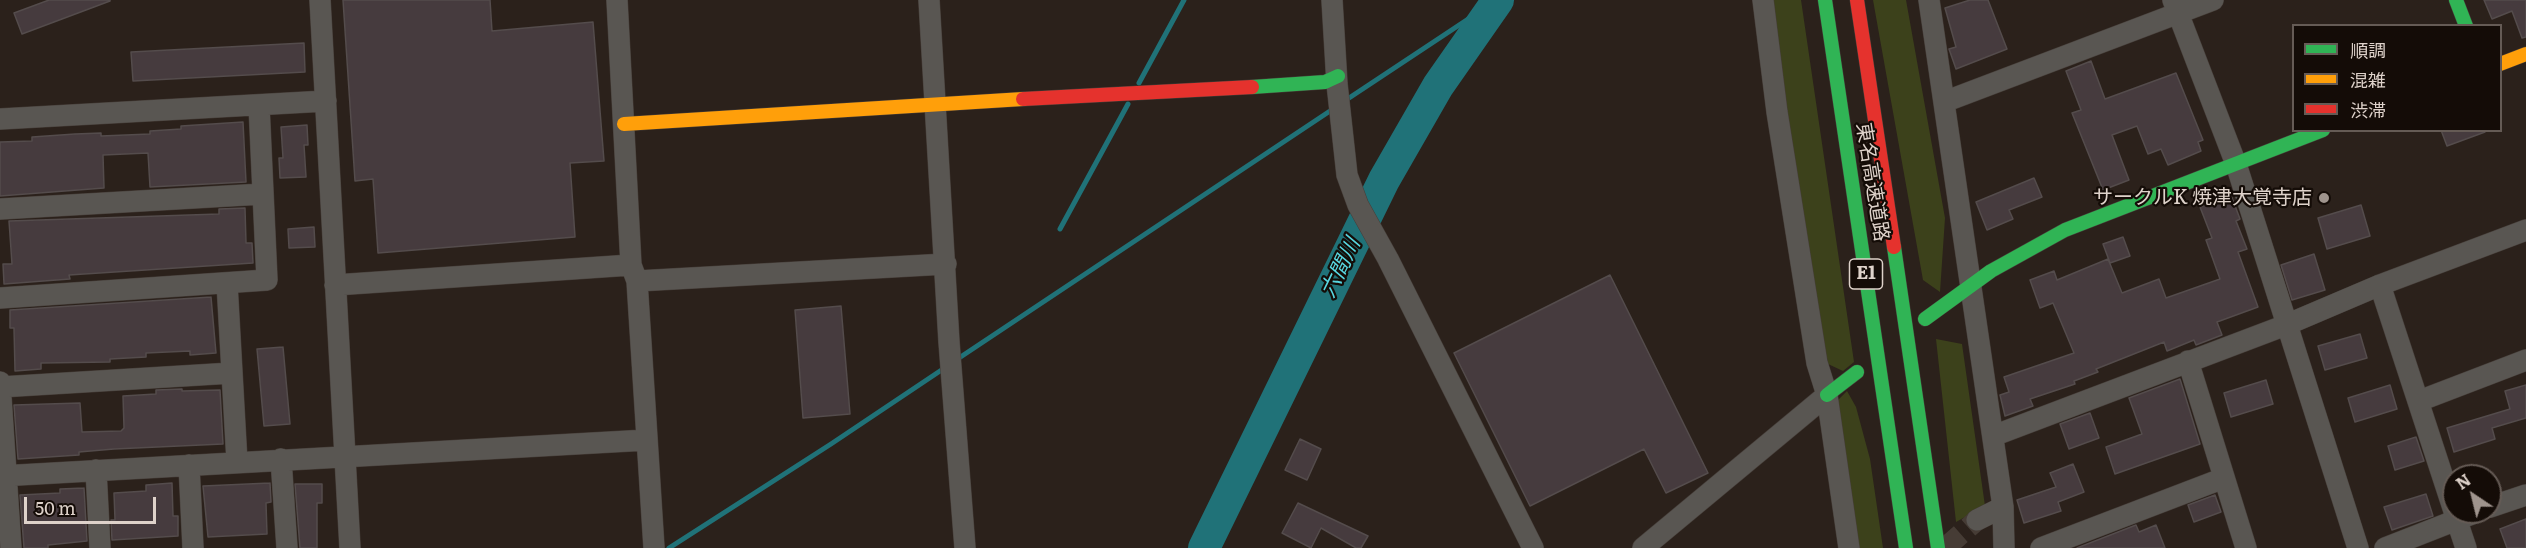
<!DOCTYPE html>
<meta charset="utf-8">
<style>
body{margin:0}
#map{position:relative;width:2526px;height:548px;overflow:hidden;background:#2b211b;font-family:Literata,"Noto Sans JP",serif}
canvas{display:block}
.legend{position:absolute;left:2292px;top:24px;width:210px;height:108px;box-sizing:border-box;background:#140c07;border:2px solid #655b55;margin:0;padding:8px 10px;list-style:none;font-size:18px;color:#ded2ca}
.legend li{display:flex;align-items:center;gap:12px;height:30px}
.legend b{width:30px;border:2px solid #655b55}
.north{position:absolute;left:2442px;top:464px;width:60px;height:60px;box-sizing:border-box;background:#140c07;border:2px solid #655b55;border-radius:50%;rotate:325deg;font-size:16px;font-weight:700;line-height:24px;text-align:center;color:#ded2ca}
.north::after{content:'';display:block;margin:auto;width:21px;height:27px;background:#9f948d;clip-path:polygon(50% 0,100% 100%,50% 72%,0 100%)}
.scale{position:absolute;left:24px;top:497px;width:132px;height:27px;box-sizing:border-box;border:3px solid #ded2ca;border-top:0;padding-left:8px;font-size:18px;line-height:21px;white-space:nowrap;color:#ded2ca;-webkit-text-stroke:4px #140c07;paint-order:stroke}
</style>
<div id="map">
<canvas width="2526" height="548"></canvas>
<ul class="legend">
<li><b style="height:8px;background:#30b455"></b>順調</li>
<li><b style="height:8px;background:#ff9f0a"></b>混雑</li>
<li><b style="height:8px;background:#e5322d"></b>渋滞</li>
</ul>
<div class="north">N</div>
<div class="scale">50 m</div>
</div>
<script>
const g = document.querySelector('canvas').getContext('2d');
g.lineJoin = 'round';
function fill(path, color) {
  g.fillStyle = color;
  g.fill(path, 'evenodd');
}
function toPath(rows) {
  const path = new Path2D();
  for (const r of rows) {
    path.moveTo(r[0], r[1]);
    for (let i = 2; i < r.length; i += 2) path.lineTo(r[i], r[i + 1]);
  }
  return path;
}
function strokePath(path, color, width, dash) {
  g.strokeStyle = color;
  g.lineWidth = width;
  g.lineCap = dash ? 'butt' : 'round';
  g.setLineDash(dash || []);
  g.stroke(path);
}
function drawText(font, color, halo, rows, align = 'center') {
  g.font = font + ' Literata,"Noto Sans JP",serif';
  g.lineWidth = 4.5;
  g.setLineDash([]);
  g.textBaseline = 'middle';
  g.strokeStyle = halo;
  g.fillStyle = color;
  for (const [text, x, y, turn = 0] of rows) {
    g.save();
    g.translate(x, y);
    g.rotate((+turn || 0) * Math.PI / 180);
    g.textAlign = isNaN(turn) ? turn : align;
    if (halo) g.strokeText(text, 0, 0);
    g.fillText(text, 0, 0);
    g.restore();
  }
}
const green = toPath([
 [1768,0,1801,0,1854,362,1843,371,1828,364,1777,79],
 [1873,0,1906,0,1945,218,1940,292,1923,280],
 [1936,339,1962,344,1985,506,1956,522],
 [1847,391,1856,407,1870,459,1883,548,1851,548,1835,403]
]);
const stream = toPath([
 [1139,83,1184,0],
 [1343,102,1497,0],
 [1060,229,1128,104],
 [956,360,1336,107],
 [669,548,831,444,946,367]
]);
const river = toPath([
 [1204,548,1384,180,1438,86,1498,0]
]);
const building = toPath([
 [49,0,110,0,110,1,22,34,14,13,49,0],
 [343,0,490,0,492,31,593,22,604,161,570,163,575,237,378,253,373,179,355,181,343,0],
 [1970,0,1988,0,2007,49,1956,69,1949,49,1956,47,1945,8,1970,0],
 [2484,0,2526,0,2526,37,2522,38,2512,11,2492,19,2484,0],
 [304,43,305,72,133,81,131,52,304,43],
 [2091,61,2105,99,2176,73,2203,140,2198,142,2201,151,2168,165,2161,149,2148,154,2137,126,2112,135,2129,180,2103,190,2072,113,2081,110,2066,71,2091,61],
 [243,122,246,182,150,187,148,153,103,155,104,188,0,196,0,142,32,141,32,137,75,134,101,133,101,136,150,134,150,131,181,129,181,126,243,122],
 [307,125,308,145,304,145,306,177,280,178,279,158,283,158,281,127,307,125],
 [2441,130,2484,130,2485,132,2447,146,2441,130],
 [2034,178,2042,197,2009,210,2013,219,1987,230,1976,202,2034,178],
 [2231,195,2240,219,2236,221,2247,249,2238,252,2258,307,2217,322,2222,335,2196,345,2194,340,2167,351,2164,342,2096,369,2098,372,2074,381,2075,384,2030,399,2033,406,2005,416,2000,395,2009,392,2004,377,2074,353,2053,303,2040,308,2030,280,2054,271,2057,280,2108,259,2122,293,2159,279,2166,298,2220,279,2206,240,2212,238,2200,207,2231,195],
 [2361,205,2370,236,2327,249,2318,218,2361,205],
 [245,208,246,243,252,243,253,263,69,275,70,279,4,284,3,264,12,264,9,221,219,214,219,209,245,208],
 [314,227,315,247,289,248,288,229,314,227],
 [2123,237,2130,256,2110,263,2103,244,2123,237],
 [2314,254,2325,290,2292,300,2281,265,2314,254],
 [1610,275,1708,473,1666,493,1644,449,1530,506,1454,353,1610,275],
 [211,297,216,353,190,355,190,351,146,353,146,357,110,359,110,362,41,363,41,369,15,371,14,328,10,328,10,310,211,297],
 [841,306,850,414,803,418,795,310,841,306],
 [2360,334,2367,358,2325,370,2318,346,2360,334],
 [283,347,290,424,264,426,257,349,283,347],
 [2180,379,2200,444,2115,474,2106,447,2142,434,2129,398,2180,379],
 [2266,380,2273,404,2231,417,2224,393,2266,380],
 [2390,385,2397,409,2355,422,2348,398,2390,385],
 [2526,385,2526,418,2492,428,2495,439,2454,452,2447,428,2510,409,2505,391,2526,385],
 [182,389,182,391,220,390,223,444,114,449,79,452,79,455,18,459,14,405,80,403,82,432,121,431,124,428,123,396,156,394,156,390,182,389],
 [2090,413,2099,438,2069,449,2060,424,2090,413],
 [2416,437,2424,461,2395,470,2388,446,2416,437],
 [1300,439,1321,449,1307,480,1285,470,1300,439],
 [2073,464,2084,492,2058,502,2061,511,2024,523,2017,500,2056,487,2050,473,2073,464],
 [172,483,173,516,178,516,178,536,112,540,111,520,115,520,114,493,146,491,146,485,172,483],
 [270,483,271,502,266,503,267,534,208,537,203,486,270,483],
 [295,484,322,484,322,503,317,503,317,548,300,548,295,484],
 [84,488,87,541,48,545,48,548,24,548,20,495,60,493,60,489,84,488],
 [2426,494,2433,516,2392,530,2384,507,2426,494],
 [2215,495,2221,512,2194,522,2188,505,2215,495],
 [1298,503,1368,536,1361,548,1356,548,1321,528,1311,548,1282,533,1298,503],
 [2526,519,2526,548,2507,548,2500,529,2526,519],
 [2136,525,2139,532,2156,525,2165,548,2077,548,2136,525]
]);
const streetTunnel = toPath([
 [1945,548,1977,520]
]);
const street = toPath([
 [320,0,350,548],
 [617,0,631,265,637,281,654,548],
 [929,0,949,342,965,548],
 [1332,0,1337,84,1347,175,1358,205,1388,259,1533,548],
 [1763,0,1777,112,1817,363,1827,395,1849,548],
 [1929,0,2003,507,2004,548],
 [2173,0,2236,164,2358,548],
 [1944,102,2213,0],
 [0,119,326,101],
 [0,209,263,194],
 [637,281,946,264],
 [227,283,237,462],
 [335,285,631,265],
 [2380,285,2454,511],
 [0,298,267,280,259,105],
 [2188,361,2246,548],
 [0,382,11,548],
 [0,387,232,373],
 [2419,401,2526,360],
 [1993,436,2286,325,2380,285,2526,230],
 [281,459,287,548],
 [189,465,193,548],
 [96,470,100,548],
 [0,476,647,440],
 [2490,507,2526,495],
 [2454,512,2466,548],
 [1977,520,2003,507],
 [1643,548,1827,395],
 [2041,548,2224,478],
 [2385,548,2477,512]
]);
const fast = toPath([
 [1825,0,1906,548],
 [2456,0,2466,26],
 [1252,87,1325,82,1338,76],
 [1894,247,1938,548],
 [1925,319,1991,271,2065,230,2323,130],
 [1827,395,1857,372]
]);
const slow = toPath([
 [2500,64,2526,54],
 [624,124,1023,99]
]);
const jam = toPath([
 [1857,0,1894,247],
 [1023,99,1252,87]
]);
const markers = [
 [2324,198,6,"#9f948d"]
];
const shields = [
 [1866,274,33]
];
const shieldNames = [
 ["E1",1866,274]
];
const streetNames = [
 ["東名高速道路",1872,182,81]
];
const poiNames = [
 ["サークルK 焼津大覚寺店",2312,198]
];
const waterNames = [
 ["六間川",1341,268,-64]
];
fill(green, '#3c411b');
strokePath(stream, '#207278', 5);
strokePath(river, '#207278', 32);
fill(building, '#463b3e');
strokePath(building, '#544c4c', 1.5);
strokePath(streetTunnel, '#463c35', 21, [21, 10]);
strokePath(street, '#463e39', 22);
strokePath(fast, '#463e39', 15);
strokePath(slow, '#463e39', 15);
strokePath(jam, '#463e39', 15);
strokePath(street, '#595652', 21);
strokePath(fast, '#30b455', 14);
strokePath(slow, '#ff9f0a', 14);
strokePath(jam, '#e5322d', 14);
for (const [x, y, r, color] of markers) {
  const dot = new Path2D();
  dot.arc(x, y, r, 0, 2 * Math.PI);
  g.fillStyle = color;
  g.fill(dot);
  strokePath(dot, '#140c07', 2);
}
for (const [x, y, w] of shields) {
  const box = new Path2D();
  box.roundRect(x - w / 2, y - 15, w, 30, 4.5);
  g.fillStyle = '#140c07';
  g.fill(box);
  strokePath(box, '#ded2ca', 1.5);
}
drawText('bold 18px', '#ded2ca', null, shieldNames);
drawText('20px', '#ded2ca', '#140c07', streetNames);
drawText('20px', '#ded2ca', '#140c07', poiNames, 'right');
drawText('italic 21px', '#58d7e1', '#140c07', waterNames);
</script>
